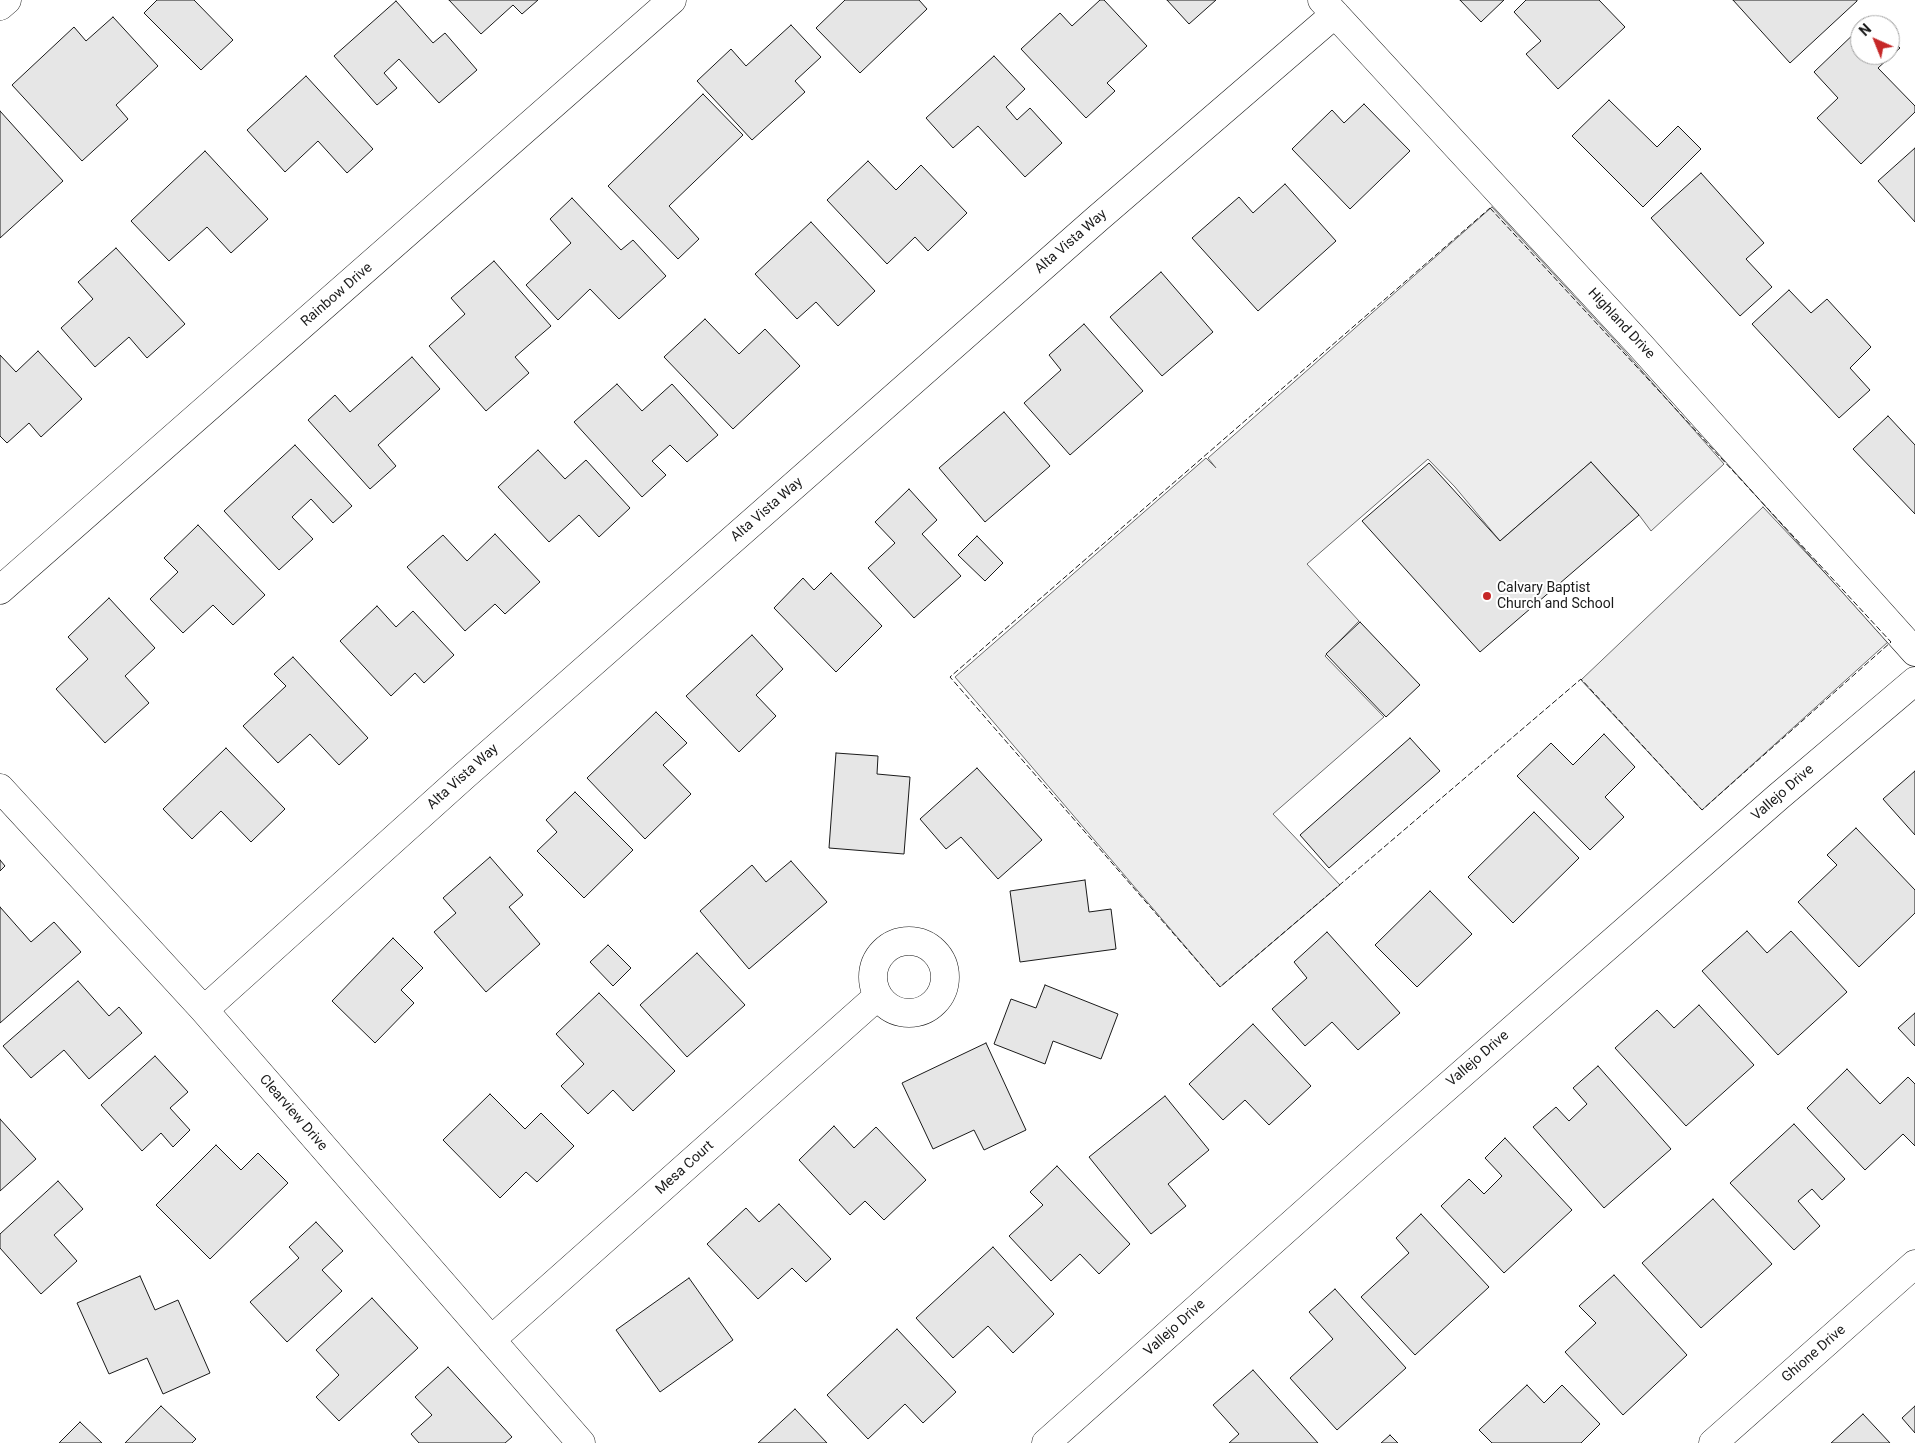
<!DOCTYPE html>
<style>
body{margin:0}
#map{position:relative;width:1915px;height:1443px;overflow:hidden;background:#fff;font-family:Roboto,sans-serif}
canvas{display:block}
.north{position:absolute;left:1850px;top:15px;width:50px;height:50px;box-sizing:border-box;background:#fff;border:1px solid #a3a3a3;border-radius:50%;rotate:316deg;font-size:14px;font-weight:700;line-height:20px;text-align:center;color:#1a1a1a}
.north::after{content:'';display:block;margin:auto;width:18px;height:22px;background:#c62828;clip-path:polygon(50% 0,100% 100%,50% 72%,0 100%)}
</style>
<div id="map">
<canvas width="1915" height="1443"></canvas>
<div class="north">N</div>
</div>
<script>
const g = document.querySelector('canvas').getContext('2d');
g.lineJoin = 'round';
function fill(path, color) {
  g.fillStyle = color;
  g.fill(path, 'evenodd');
}
function toPath(rows) {
  const path = new Path2D();
  for (const r of rows) {
    if (r.length === 3) {
      path.moveTo(r[0] + r[2], r[1]);
      path.arc(r[0], r[1], r[2], 0, 2 * Math.PI);
      continue;
    }
    path.moveTo(r[0], r[1]);
    for (let i = 2; i < r.length; i += 2) path.lineTo(r[i], r[i + 1]);
  }
  return path;
}
function strokePath(path, color, width, dash) {
  g.strokeStyle = color;
  g.lineWidth = width;
  g.lineCap = dash ? 'butt' : 'round';
  g.setLineDash(dash || []);
  g.stroke(path);
}
function drawText(font, color, halo, rows, align = 'center') {
  g.font = font + ' Roboto,sans-serif';
  g.lineWidth = 4;
  g.setLineDash([]);
  g.textBaseline = 'middle';
  g.strokeStyle = halo;
  g.fillStyle = color;
  for (const [text, x, y, turn = 0] of rows) {
    g.save();
    g.translate(x, y);
    g.rotate((+turn || 0) * Math.PI / 180);
    g.textAlign = isNaN(turn) ? turn : align;
    if (halo) g.strokeText(text, 0, 0);
    g.fillText(text, 0, 0);
    g.restore();
  }
}
const built = toPath([
 [1492,207,1620,346,1724,464,1651,531,1639,515,1591,462,1500,541,1455,487,1428,459,1307,564,1359,621,1325,656,1384,717,1273,814,1340,885,1220,987,955,677,1206,458,1216,468,1208,458,1492,207],
 [1763,507,1889,641,1702,810,1581,680,1763,507]
]);
const building = toPath([
 [157,0,194,0,233,40,201,70,144,13,157,0],
 [449,0,538,0,522,14,513,5,481,34,449,0],
 [845,0,919,0,927,9,860,73,816,28,845,0],
 [1100,0,1104,0,1147,46,1107,83,1115,91,1086,118,1021,49,1060,13,1072,26,1100,0],
 [1167,0,1216,0,1189,24,1167,0],
 [1460,0,1504,0,1481,22,1460,0],
 [1526,0,1599,0,1625,27,1558,89,1526,54,1541,41,1514,12,1526,0],
 [1733,0,1857,0,1857,1,1790,63,1733,0],
 [396,1,433,43,445,33,477,70,439,103,399,59,384,73,397,88,377,105,334,56,396,1],
 [113,17,158,66,116,105,128,119,82,161,12,85,74,27,86,41,113,17],
 [1871,18,1878,25,1863,25,1871,18],
 [791,25,821,57,795,81,805,92,752,140,697,81,731,49,746,66,791,25],
 [1860,28,1860,55,1890,55,1890,38,1900,48,1878,68,1915,106,1915,112,1861,164,1817,118,1838,98,1814,72,1860,28],
 [994,56,1025,89,1006,107,1017,120,1030,108,1062,143,1025,177,978,126,953,148,926,118,994,56],
 [306,76,373,149,347,173,318,141,285,172,247,130,306,76],
 [703,94,743,135,669,206,699,239,678,259,608,186,703,94],
 [1609,100,1657,147,1678,126,1701,149,1643,207,1572,136,1609,100],
 [1364,104,1410,151,1350,209,1292,149,1332,110,1344,123,1364,104],
 [0,111,63,181,0,238,0,111],
 [1915,148,1915,222,1878,181,1915,148],
 [205,151,268,219,231,253,207,227,169,261,131,221,205,151],
 [868,161,896,190,921,165,967,213,928,251,915,237,887,264,827,200,868,161],
 [1701,173,1764,243,1746,259,1772,287,1740,316,1651,218,1701,173],
 [1285,184,1336,241,1258,311,1192,238,1239,197,1253,213,1285,184],
 [572,198,621,250,633,240,666,276,619,319,590,289,558,320,526,285,571,243,550,219,572,198],
 [811,222,875,291,838,326,816,302,797,319,755,274,811,222],
 [116,248,185,324,147,358,129,337,95,367,61,328,93,299,78,282,116,248],
 [494,261,551,326,515,357,529,373,486,411,429,346,465,314,451,298,494,261],
 [1161,272,1213,332,1162,376,1110,317,1161,272],
 [1789,290,1811,313,1827,299,1871,347,1850,368,1870,390,1839,418,1752,324,1789,290],
 [705,319,739,354,765,329,800,366,733,429,664,357,705,319],
 [1084,324,1143,391,1070,455,1024,403,1061,370,1049,355,1084,324],
 [38,351,82,399,41,437,29,423,7,443,0,436,0,355,16,372,38,351],
 [412,357,440,389,378,445,396,466,370,489,308,420,335,395,350,412,412,357],
 [617,384,642,411,672,384,718,435,687,462,670,445,652,461,666,475,642,497,574,422,617,384],
 [1004,412,1050,466,985,522,939,468,1004,412],
 [1888,416,1915,445,1915,514,1853,449,1888,416],
 [295,445,352,506,333,523,311,499,292,517,313,539,279,570,224,511,295,445],
 [538,450,565,479,586,460,630,508,599,537,579,515,549,542,498,487,538,450],
 [1591,462,1639,515,1480,652,1362,521,1429,463,1500,541,1591,462],
 [909,489,937,520,922,534,961,576,914,618,868,568,895,543,875,522,909,489],
 [198,525,265,595,233,625,213,605,183,633,150,599,178,572,164,558,198,525],
 [495,534,540,582,505,614,495,604,465,631,407,567,443,535,467,561,495,534],
 [977,536,1003,563,985,581,958,555,977,536],
 [831,573,882,626,836,672,774,608,803,578,814,590,831,573],
 [109,598,155,648,125,676,149,703,105,743,56,689,88,659,68,637,109,598],
 [377,606,396,627,413,611,454,655,424,683,415,673,391,696,340,641,377,606],
 [1360,622,1420,685,1386,717,1326,654,1360,622],
 [752,635,783,669,756,695,776,716,739,752,686,696,752,635],
 [293,657,368,738,339,765,310,734,278,763,243,726,286,686,274,674,293,657],
 [656,712,687,743,663,765,691,794,645,839,587,778,656,712],
 [1604,734,1635,767,1605,797,1624,817,1590,850,1517,776,1551,743,1573,765,1604,734],
 [1410,738,1440,771,1329,868,1300,835,1410,738],
 [226,748,285,809,251,842,221,811,192,839,163,809,226,748],
 [836,753,878,756,877,774,910,777,904,854,829,848,836,753],
 [977,768,1042,840,998,879,961,837,946,849,920,819,977,768],
 [1915,771,1915,835,1883,799,1915,771],
 [575,792,633,850,584,898,537,851,557,832,546,820,575,792],
 [1534,812,1579,858,1513,923,1468,877,1534,812],
 [1856,828,1915,890,1915,913,1859,967,1798,902,1837,865,1827,855,1856,828],
 [490,857,523,895,509,907,540,944,486,992,434,932,456,913,443,898,490,857],
 [0,860,5,866,0,871,0,860],
 [791,861,827,902,749,969,700,911,752,865,766,882,791,861],
 [1085,880,1089,912,1111,909,1116,949,1020,962,1010,891,1085,880],
 [1430,891,1472,934,1417,987,1375,945,1430,891],
 [0,907,31,942,54,922,81,952,0,1023,0,907],
 [1747,931,1767,953,1791,931,1847,992,1778,1055,1702,971,1747,931],
 [1327,932,1400,1013,1358,1050,1332,1022,1305,1046,1272,1009,1307,978,1294,962,1327,932],
 [393,938,423,968,401,990,414,1003,375,1043,332,1001,393,938],
 [608,945,631,968,613,986,590,962,608,945],
 [697,953,745,1005,687,1057,640,1005,697,953],
 [78,981,109,1016,119,1007,142,1033,89,1079,64,1050,31,1078,3,1046,78,981],
 [1045,985,1118,1014,1101,1059,1053,1041,1045,1064,994,1044,1011,999,1036,1008,1045,985],
 [599,993,675,1071,633,1111,613,1090,588,1114,561,1086,584,1064,556,1034,599,993],
 [1699,1005,1754,1065,1686,1126,1615,1048,1657,1010,1674,1028,1699,1005],
 [1915,1013,1915,1046,1898,1028,1915,1013],
 [1253,1024,1311,1086,1269,1125,1245,1100,1223,1120,1189,1084,1253,1024],
 [986,1043,1026,1130,984,1150,974,1130,933,1149,902,1083,986,1043],
 [155,1056,188,1092,170,1108,190,1130,173,1147,161,1133,142,1151,101,1105,155,1056],
 [1598,1066,1671,1149,1604,1208,1533,1127,1556,1107,1569,1121,1587,1104,1573,1088,1598,1066],
 [1847,1069,1880,1104,1908,1077,1915,1084,1915,1146,1903,1134,1865,1170,1807,1108,1847,1069],
 [490,1094,525,1129,541,1113,574,1146,537,1182,526,1172,500,1198,443,1140,490,1094],
 [1165,1096,1209,1150,1168,1184,1186,1206,1151,1234,1089,1157,1165,1096],
 [0,1119,36,1159,0,1191,0,1119],
 [1794,1124,1845,1179,1822,1200,1812,1189,1798,1201,1820,1226,1794,1250,1730,1183,1794,1124],
 [834,1126,854,1148,876,1127,926,1180,884,1220,865,1201,850,1215,799,1160,834,1126],
 [1505,1138,1572,1210,1504,1273,1441,1206,1469,1179,1484,1194,1502,1176,1485,1158,1505,1138],
 [216,1145,241,1170,258,1153,288,1183,210,1259,156,1205,216,1145],
 [1057,1166,1130,1244,1099,1274,1080,1254,1051,1281,1009,1236,1043,1205,1030,1192,1057,1166],
 [58,1181,83,1209,54,1235,77,1261,41,1294,0,1248,0,1234,58,1181],
 [1713,1199,1772,1264,1701,1328,1642,1263,1713,1199],
 [779,1204,831,1259,806,1282,792,1268,758,1299,707,1244,746,1208,759,1222,779,1204],
 [1421,1214,1489,1287,1415,1355,1361,1297,1409,1253,1396,1238,1421,1214],
 [316,1222,343,1251,322,1270,342,1291,287,1342,250,1302,299,1258,289,1247,316,1222],
 [993,1247,1054,1314,1013,1353,988,1326,953,1358,916,1318,993,1247],
 [1614,1275,1687,1355,1623,1415,1565,1352,1596,1323,1579,1306,1614,1275],
 [140,1276,155,1310,178,1300,210,1373,163,1394,147,1358,109,1374,77,1303,140,1276],
 [689,1278,733,1340,660,1392,616,1330,689,1278],
 [1335,1289,1406,1368,1337,1430,1290,1378,1333,1339,1309,1312,1335,1289],
 [372,1298,418,1348,339,1421,316,1397,339,1375,316,1350,372,1298],
 [897,1329,956,1392,923,1423,905,1404,868,1439,827,1395,897,1329],
 [448,1367,512,1437,505,1443,419,1443,411,1434,432,1415,415,1397,448,1367],
 [1253,1370,1318,1443,1229,1443,1239,1434,1213,1405,1253,1370],
 [1527,1385,1544,1403,1562,1385,1600,1424,1581,1443,1492,1443,1479,1430,1527,1385],
 [161,1406,196,1439,192,1443,125,1443,161,1406],
 [1915,1406,1915,1433,1902,1418,1915,1406],
 [795,1409,827,1443,758,1443,795,1409],
 [1863,1414,1890,1443,1831,1443,1863,1414],
 [80,1422,102,1443,59,1443,80,1422],
 [1390,1435,1398,1443,1381,1443,1390,1435]
]);
const minor = toPath([
 [1322,0,1640,345,1915,652],
 [0,6,7,0],
 [0,590,672,0],
 [0,788,204,1010,581,1443],
 [909,977,36],
 [204,1010,464,776,1097,219,1335,14],
 [491,1340,878,996],
 [1046,1443,1375,1150,1778,797,1915,681],
 [1713,1443,1915,1264]
]);
const fence = toPath([
 [1490,208,1891,642,1702,810,1581,679,1220,987,950,677,1490,208]
]);
const markers = [
 [1487,596,5,"#c62828"]
];
const streetNames = [
 ["Alta Vista Way",1071,242,-41],
 ["Rainbow Drive",337,295,-41],
 ["Highland Drive",1621,324,47],
 ["Alta Vista Way",767,510,-41],
 ["Alta Vista Way",463,777,-42],
 ["Vallejo Drive",1783,793,-41],
 ["Vallejo Drive",1478,1059,-41],
 ["Clearview Drive",293,1113,49],
 ["Mesa Court",685,1168,-42],
 ["Vallejo Drive",1175,1328,-42],
 ["Ghione Drive",1814,1354,-41]
];
const poiNames = [
 ["Calvary Baptist",1497,588],
 ["Church and School",1497,604]
];
fill(built, '#ededed');
strokePath(built, '#6a6a6a', 1);
fill(building, '#e6e6e6');
strokePath(building, '#1a1a1a', 1);
strokePath(minor, '#1a1a1a', 29);
strokePath(minor, '#fff', 28);
strokePath(fence, '#1a1a1a', 1, [6, 2.5]);
for (const [x, y, r, color] of markers) {
  const dot = new Path2D();
  dot.arc(x, y, r, 0, 2 * Math.PI);
  g.fillStyle = color;
  g.fill(dot);
  strokePath(dot, '#fff', 2);
}
drawText('14px', '#1a1a1a', '#fff', streetNames);
drawText('14px', '#1a1a1a', '#fff', poiNames, 'left');
</script>
